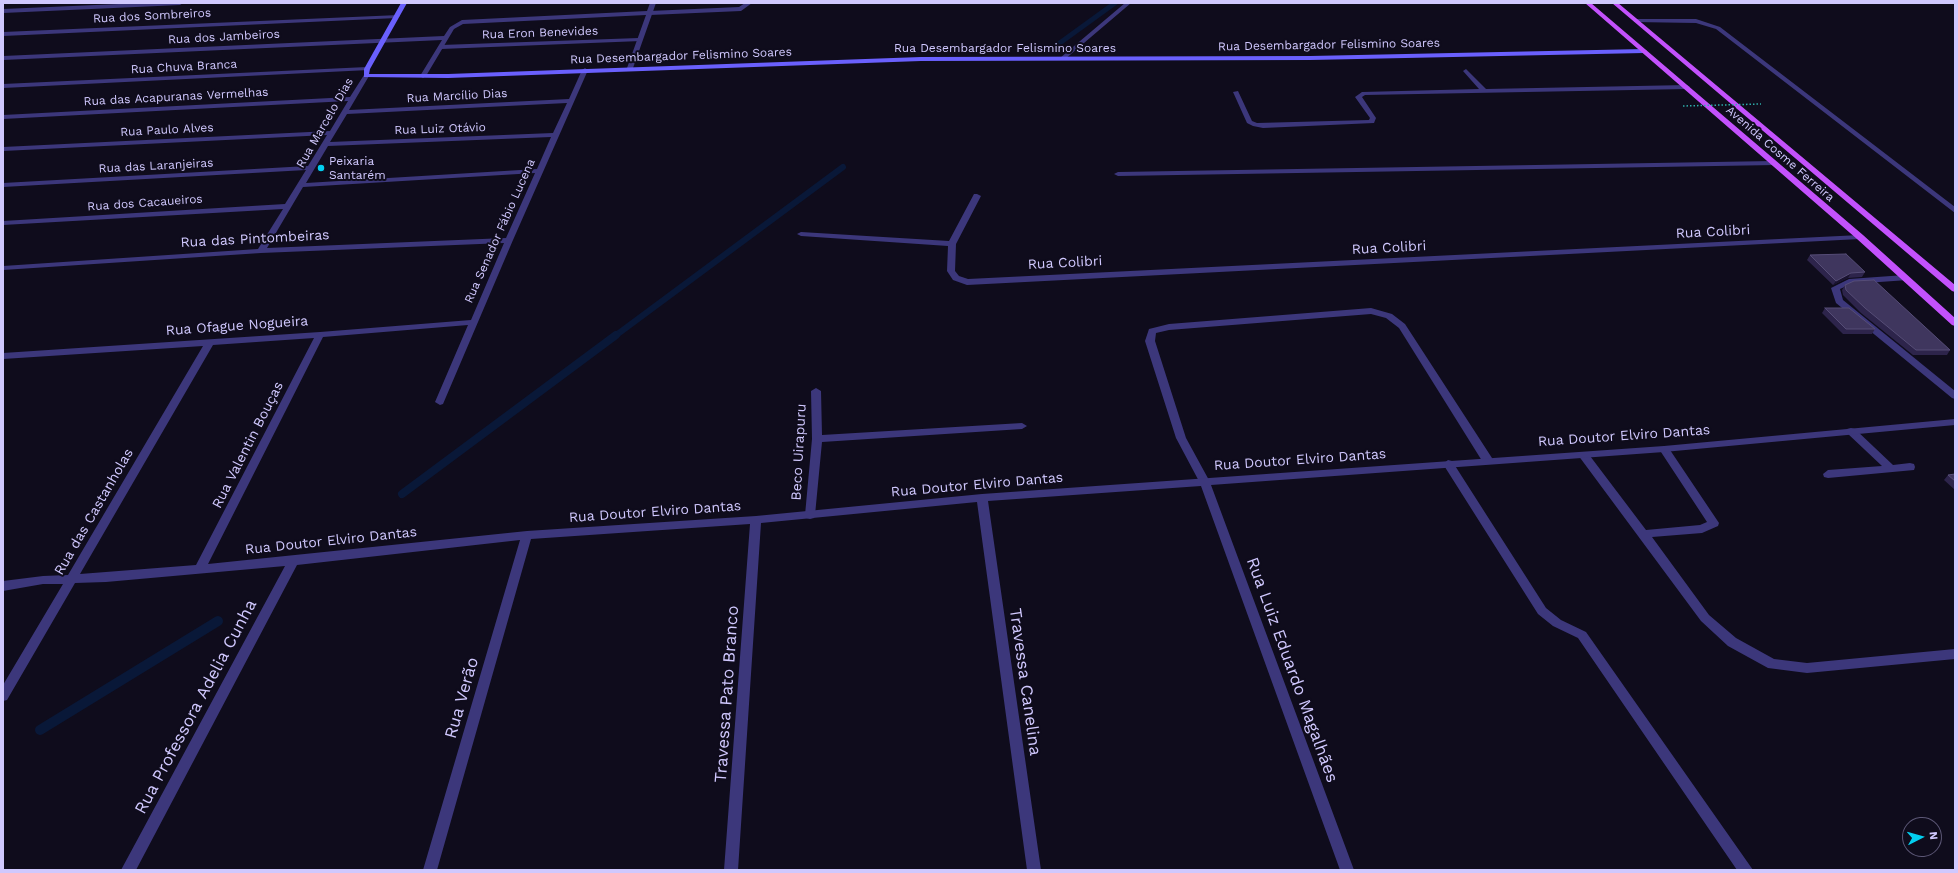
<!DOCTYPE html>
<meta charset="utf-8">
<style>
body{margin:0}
#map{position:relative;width:1958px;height:873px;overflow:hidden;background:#0f0c1c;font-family:"Work Sans",sans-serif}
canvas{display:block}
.frame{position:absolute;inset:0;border:4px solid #d0c8fe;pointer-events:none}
.north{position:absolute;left:1902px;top:817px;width:40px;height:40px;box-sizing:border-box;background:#0f0c1c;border:1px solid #5c5776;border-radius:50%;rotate:84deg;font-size:11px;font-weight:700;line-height:16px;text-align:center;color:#d0c8fe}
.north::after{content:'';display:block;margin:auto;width:14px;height:18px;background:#03ceef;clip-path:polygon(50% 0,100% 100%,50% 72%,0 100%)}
</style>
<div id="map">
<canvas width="1958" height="873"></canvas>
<div class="frame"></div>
<div class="north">N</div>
</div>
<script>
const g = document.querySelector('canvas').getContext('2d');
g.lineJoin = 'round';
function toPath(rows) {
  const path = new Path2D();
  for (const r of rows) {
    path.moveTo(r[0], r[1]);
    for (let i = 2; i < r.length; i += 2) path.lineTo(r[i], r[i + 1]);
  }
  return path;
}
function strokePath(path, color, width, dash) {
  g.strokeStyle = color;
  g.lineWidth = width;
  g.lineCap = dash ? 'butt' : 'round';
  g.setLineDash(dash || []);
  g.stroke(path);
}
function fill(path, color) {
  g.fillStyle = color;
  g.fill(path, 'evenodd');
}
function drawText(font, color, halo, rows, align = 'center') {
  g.font = font + ' "Work Sans",sans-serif';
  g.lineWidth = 4;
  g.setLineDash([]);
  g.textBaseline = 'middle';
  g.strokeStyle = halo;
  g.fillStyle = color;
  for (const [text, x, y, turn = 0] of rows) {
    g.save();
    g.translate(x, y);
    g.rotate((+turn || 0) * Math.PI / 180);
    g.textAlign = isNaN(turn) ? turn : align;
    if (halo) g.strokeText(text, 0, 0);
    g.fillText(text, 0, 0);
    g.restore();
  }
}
const streamFar3 = toPath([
 [1057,45,1115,3]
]);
const streamFar2 = toPath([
 [615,336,843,167]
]);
const streamFar1 = toPath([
 [402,494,616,335]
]);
const stream = toPath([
 [40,730,218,621]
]);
const lane = toPath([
 [745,3,752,3,741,11,650,15,647,13,650,11,739,7,745,3],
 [1636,19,1696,19,1720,27,1955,207,1955,213,1716,29,1696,23,1634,22,1634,20,1636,19],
 [639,38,641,39,641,41,441,49,438,47,441,45,639,38],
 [1773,161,1776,161,1776,165,1118,176,1114,174,1118,172,1773,161],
 [1905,275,1908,276,1908,280,1851,284,1840,289,1843,300,1955,391,1955,399,1952,398,1836,303,1831,288,1849,279,1905,275],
 [1371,308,1392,314,1405,324,1492,458,1493,461,1492,464,1484,464,1399,328,1386,318,1371,314,1169,330,1156,333,1155,341,1186,438,1210,482,1209,485,1205,486,1201,485,1176,438,1145,341,1149,329,1169,324,1371,308],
 [816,388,821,391,822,435,1022,423,1027,426,1022,429,822,442,815,515,814,518,810,519,806,518,805,515,812,439,811,391,816,388],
 [1851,428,1855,429,1893,465,1910,463,1914,464,1915,467,1914,470,1828,478,1824,477,1823,474,1828,470,1882,466,1847,433,1846,431,1847,429,1851,428],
 [1664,446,1668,447,1719,523,1718,526,1702,533,1652,537,1709,615,1736,638,1774,659,1807,663,1955,649,1955,659,1807,673,1768,668,1728,646,1701,621,1578,455,1579,452,1587,452,1646,530,1700,525,1707,522,1659,449,1664,446],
 [1448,460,1452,461,1546,608,1561,620,1586,632,1753,870,1737,870,1578,638,1553,626,1538,614,1443,464,1448,460]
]);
const street = toPath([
 [142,3,183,3,180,5,3,13,3,9,142,3],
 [650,3,656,3,633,68,630,70,627,68,646,15,463,24,454,29,426,76,423,78,420,76,442,40,3,60,3,56,444,36,450,27,462,20,647,11,650,3],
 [1125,3,1131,3,1064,60,1060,60,1060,58,1125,3],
 [399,15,400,16,397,18,3,36,3,32,399,15],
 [367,67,369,68,369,70,3,88,3,84,367,67],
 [585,68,588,70,513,240,443,404,440,405,435,402,468,325,323,337,208,564,527,531,756,516,982,494,1664,446,1955,419,1955,425,1664,452,1211,485,1354,870,1340,870,1201,486,988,501,1041,870,1027,870,977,502,761,523,738,870,724,870,750,524,531,539,437,870,423,870,520,540,297,565,136,870,121,870,285,566,106,582,75,583,7,700,3,701,3,685,63,584,43,584,3,591,3,581,43,576,68,575,203,346,3,359,3,353,320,332,471,320,504,243,261,253,3,270,3,266,258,249,283,209,3,225,3,221,285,204,306,170,3,187,3,183,308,166,327,135,3,151,3,147,330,131,348,101,3,119,3,115,350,97,364,75,366,74,369,76,349,110,569,99,582,70,585,68],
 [567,103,553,133,330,142,347,114,567,103],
 [551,137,537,169,306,183,328,146,551,137],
 [535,173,506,238,267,248,303,187,535,173],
 [314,338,196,565,80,574,213,345,314,338],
 [1466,69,1486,89,1687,85,1690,87,1687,89,1365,95,1362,97,1376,118,1374,123,1263,128,1253,126,1247,123,1233,92,1238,91,1252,121,1257,123,1369,120,1370,118,1355,97,1362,92,1479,89,1463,71,1466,69],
 [974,194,977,194,981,196,956,244,955,271,959,276,968,279,1860,235,1864,237,1860,239,967,285,953,280,947,271,948,246,801,236,797,234,801,232,949,241,974,194]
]);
const secondary = toPath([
 [401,3,407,3,370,69,369,74,448,74,921,57,1310,56,1644,49,1647,51,1644,53,1310,60,921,61,448,78,364,77,364,69,401,3]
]);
const primary = toPath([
 [1585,3,1591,3,1863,235,1955,318,1955,326,1952,325,1857,239,1585,3],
 [1612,3,1618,3,1955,285,1955,292,1952,291,1612,3]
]);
const pathBridge = toPath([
 [1683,106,1761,104]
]);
const wall = toPath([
 [1810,255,1865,272,1862,277,1848,278,1833,285,1807,260],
 [1845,285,1950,350,1947,355,1913,355,1861,313,1843,295,1842,290],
 [1825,308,1875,329,1872,334,1843,334,1822,313],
 [1955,474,1955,490,1944,480,1948,475]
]);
const shadedWall = toPath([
 [1851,273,1848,278,1833,285,1836,281]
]);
const building = toPath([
 [1846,254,1865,272,1851,273,1836,281,1810,255,1846,254],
 [1874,280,1950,350,1916,350,1865,308,1846,290,1845,285,1854,281,1874,280],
 [1825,308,1849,308,1875,329,1846,329,1825,308],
 [1955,474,1955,481,1948,475,1955,474]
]);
const markers = [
 [321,168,4,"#03ceef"]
];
const farStreetnames = [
 ["Rua dos Sombreiros",152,16,-3],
 ["Rua Eron Benevides",540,33,-2],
 ["Rua dos Jambeiros",224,37,-3],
 ["Rua Desembargador Felismino Soares",1329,45,-1],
 ["Rua Desembargador Felismino Soares",1005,48],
 ["Rua Desembargador Felismino Soares",681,56,-2],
 ["Rua Chuva Branca",184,67,-3],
 ["Rua Marcílio Dias",457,96,-3],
 ["Rua das Acapuranas Vermelhas",176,97,-3],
 ["Rua Marcelo Dias",325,123,-60],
 ["Rua Luiz Otávio",440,129,-2],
 ["Rua Paulo Alves",167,130,-3],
 ["Avenida Cosme Ferreira",1780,154,41],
 ["Rua das Laranjeiras",156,166,-3],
 ["Rua dos Cacaueiros",145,203,-4],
 ["Rua Senador Fábio Lucena",500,231,-66]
];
const farPoinames = [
 ["Peixaria",329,161],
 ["Santarém",329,175]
];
const streetNames = [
 ["Rua Colibri",1713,232,-3],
 ["Rua das Pintombeiras",255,239,-3],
 ["Rua Colibri",1389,248,-3],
 ["Rua Colibri",1065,263,-3],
 ["Rua Ofague Nogueira",237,326,-4],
 ["Rua Doutor Elviro Dantas",1624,436,-4],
 ["Rua Valentin Bouças",248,445,-63],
 ["Beco Uirapuru",799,452,-87],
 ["Rua Doutor Elviro Dantas",1300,460,-4],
 ["Rua Doutor Elviro Dantas",977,485,-5],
 ["Rua das Castanholas",94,512,-60],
 ["Rua Doutor Elviro Dantas",655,512,-4],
 ["Rua Doutor Elviro Dantas",331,541,-6]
];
const nearStreetnames = [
 ["Rua Luiz Eduardo Magalhães",1292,670,70],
 ["Travessa Canelina",1025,682,82],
 ["Travessa Pato Branco",727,694,-86],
 ["Rua Verão",462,698,-74],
 ["Rua Professora Adelia Cunha",196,707,-62]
];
strokePath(streamFar3, '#091838', 5);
strokePath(streamFar2, '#091838', 6);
strokePath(streamFar1, '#091838', 8);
strokePath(stream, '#091838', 10);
fill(lane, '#3c377b');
fill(street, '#3c377b');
fill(secondary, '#6a60fd');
fill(primary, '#c351fc');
strokePath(pathBridge, '#2eaca9', 1.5, [1.5, 2]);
fill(wall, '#2d244b');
fill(shadedWall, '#1a1330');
fill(building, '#3f365e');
strokePath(building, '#564d77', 1);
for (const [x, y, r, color] of markers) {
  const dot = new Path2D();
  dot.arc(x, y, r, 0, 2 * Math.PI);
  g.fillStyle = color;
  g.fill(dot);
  strokePath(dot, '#0f0c1c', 1.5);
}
drawText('12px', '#d0c8fe', '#0f0c1c', farStreetnames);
drawText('12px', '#d0c8fe', '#0f0c1c', farPoinames, 'left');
drawText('14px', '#d0c8fe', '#0f0c1c', streetNames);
drawText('17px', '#d0c8fe', '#0f0c1c', nearStreetnames);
</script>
